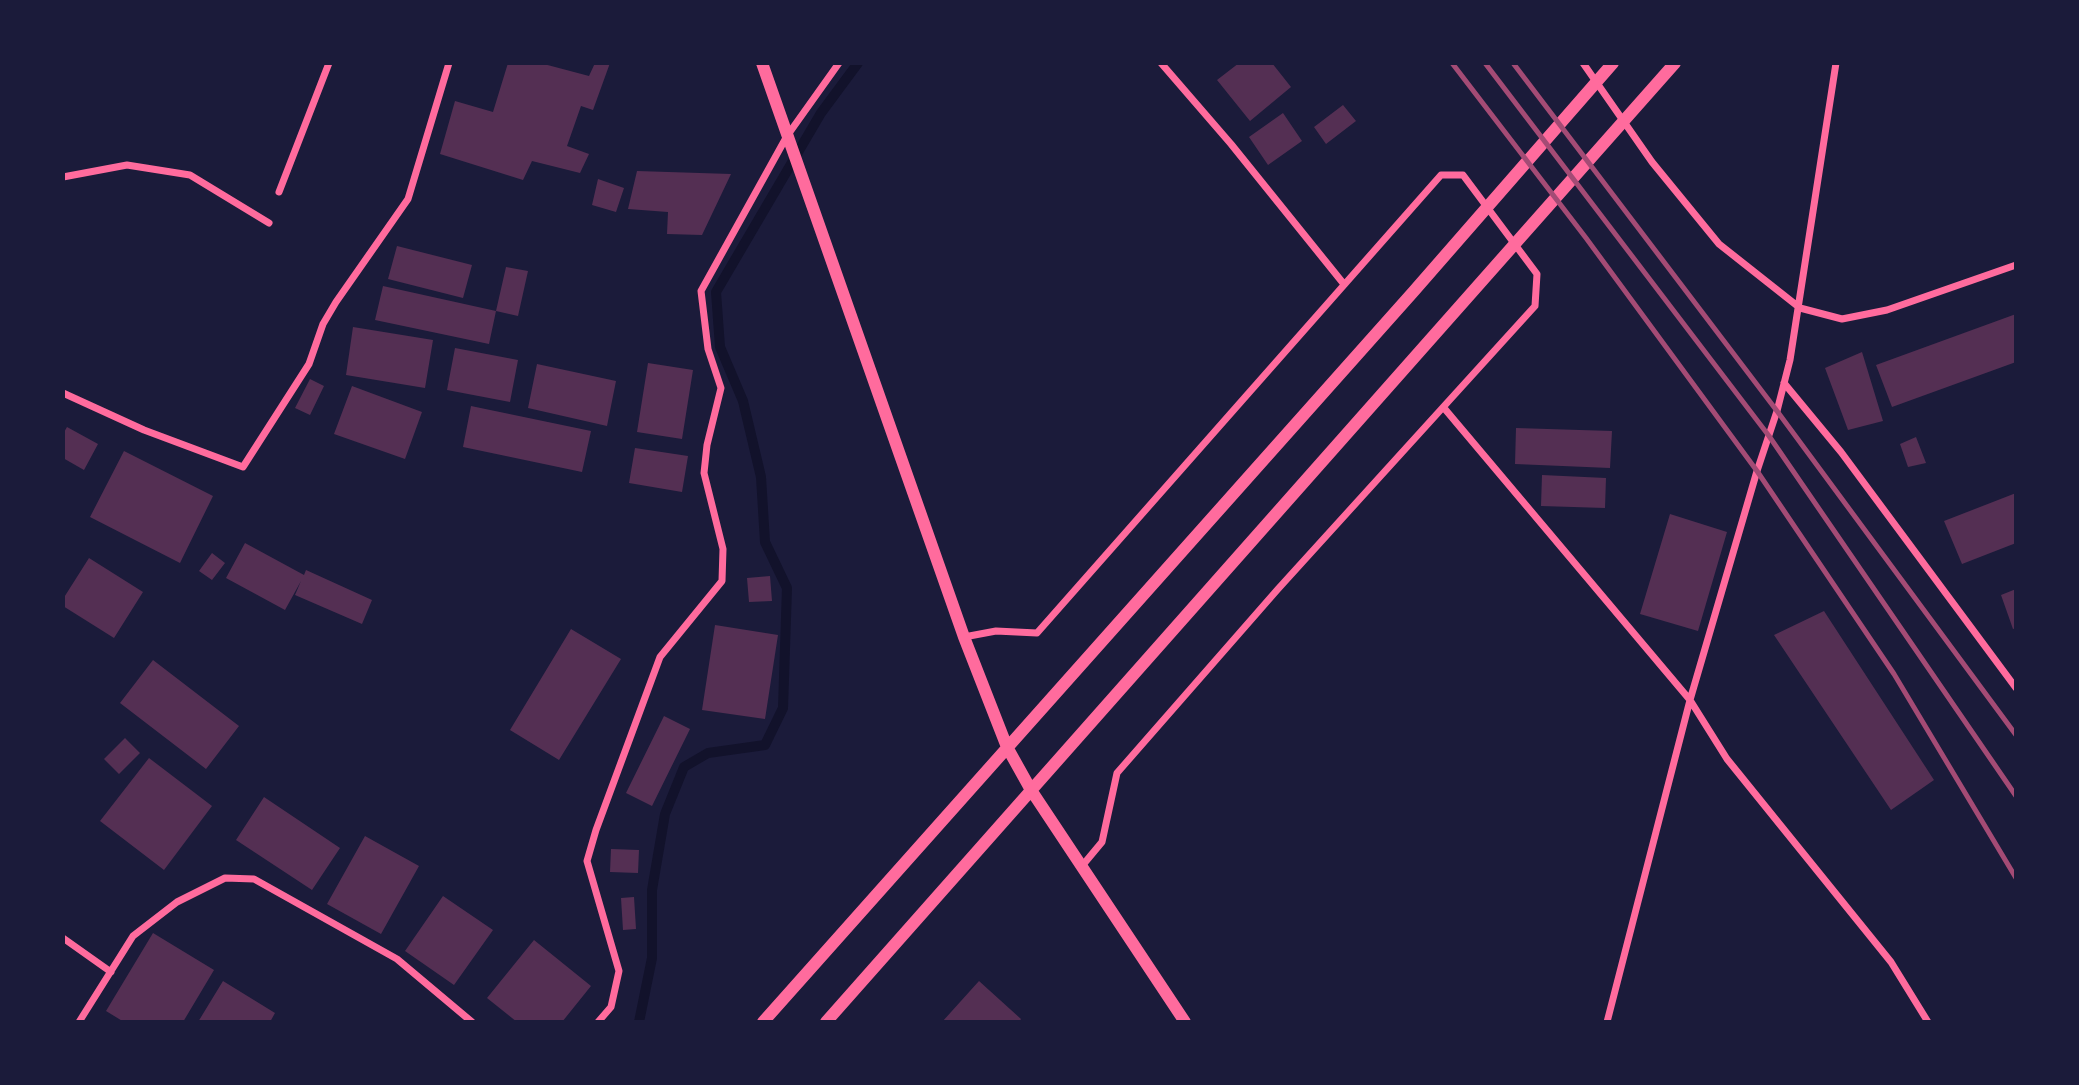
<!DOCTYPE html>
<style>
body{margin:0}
#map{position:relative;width:2079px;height:1085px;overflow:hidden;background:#1b1b3a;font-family:Montserrat,sans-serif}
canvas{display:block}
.frame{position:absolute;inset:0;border:65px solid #1b1b3a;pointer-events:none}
</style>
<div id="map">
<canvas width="2079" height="1085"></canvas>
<div class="frame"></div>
</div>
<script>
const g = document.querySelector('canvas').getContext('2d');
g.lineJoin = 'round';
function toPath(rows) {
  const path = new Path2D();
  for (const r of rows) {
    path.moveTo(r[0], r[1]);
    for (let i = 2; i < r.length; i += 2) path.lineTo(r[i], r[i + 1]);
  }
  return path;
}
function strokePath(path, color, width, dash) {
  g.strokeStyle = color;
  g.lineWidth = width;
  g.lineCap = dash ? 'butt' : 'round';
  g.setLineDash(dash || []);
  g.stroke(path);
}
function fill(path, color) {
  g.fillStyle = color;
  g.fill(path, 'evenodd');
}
const stream = toPath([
 [639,1022,652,958,652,890,665,814,684,767,708,753,765,745,783,708,787,588,765,542,761,477,743,401,720,347,716,292,821,113,858,63]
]);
const building = toPath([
 [508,63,540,63,589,76,595,63,610,63,593,110,581,106,567,146,589,154,580,173,532,161,523,180,440,154,455,101,493,112],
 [1239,63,1272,63,1291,87,1250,121,1217,80],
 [1343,105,1356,121,1326,144,1314,127],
 [1283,113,1302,141,1268,165,1249,137],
 [637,171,731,174,702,235,667,234,668,212,628,209],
 [598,179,624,188,616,212,592,205],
 [397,246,472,265,463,298,388,279],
 [506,267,528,271,518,316,496,311,489,344,375,320,383,286,496,311],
 [2016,314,2016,362,1892,407,1876,365],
 [353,327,433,340,425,388,346,375],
 [455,348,518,360,510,402,447,390],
 [1862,352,1883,421,1848,430,1825,368],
 [648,363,693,370,682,439,637,432],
 [537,364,616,381,607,426,528,408],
 [310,379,324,386,310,415,295,408],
 [352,386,422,412,405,459,334,434],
 [471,406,591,431,582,472,463,447],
 [67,427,98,444,84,470,63,458,63,434],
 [1516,428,1612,431,1610,468,1515,464],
 [1916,437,1926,463,1908,467,1900,444],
 [635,448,688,456,682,492,629,483],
 [124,451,213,496,180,563,90,517],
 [1542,475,1606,478,1605,508,1541,506],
 [2016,493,2016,543,1962,564,1944,521],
 [1670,514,1727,532,1698,631,1640,614],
 [245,543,304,575,306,570,372,600,362,624,295,595,301,581,285,610,226,578],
 [212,553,225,563,212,580,199,571],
 [89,558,143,592,114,638,63,606,63,599],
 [770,576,772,601,749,602,747,578],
 [2016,589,2016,628,2013,629,2001,595],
 [1824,611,1934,780,1891,810,1774,635],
 [715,625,778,635,765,719,702,710],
 [571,629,621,659,559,760,510,730],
 [153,660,239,726,206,769,120,703],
 [664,716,690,729,652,806,626,793],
 [125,738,140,753,119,774,104,759],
 [149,758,212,806,164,870,100,821],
 [264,797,340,848,312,890,236,840],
 [365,836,419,866,381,934,327,904],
 [611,849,639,850,638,873,610,872],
 [443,896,493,930,454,985,405,951],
 [634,897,636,929,623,930,621,898],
 [153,933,214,970,183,1022,124,1022,106,1011],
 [534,940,591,986,562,1022,517,1022,487,998],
 [223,981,275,1013,270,1022,198,1022],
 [979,981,1021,1019,1019,1022,942,1022]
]);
const minor = toPath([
 [1161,63,1231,144,1343,283],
 [1583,63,1652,162,1719,244,1800,308,1842,319,1887,310,2016,265],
 [63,177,127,165,190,175,269,223],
 [279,192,329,63],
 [1784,383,1841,452,2016,688],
 [63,393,144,430,243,467,309,364,323,324,336,302,408,199,449,63],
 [1444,408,1690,700,1727,759,1891,962,1928,1022],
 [964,637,996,631,1037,633,1441,175,1463,175,1537,274,1535,306,1278,589,1117,773,1102,842,1082,866],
 [63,938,111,972],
 [79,1022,133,936,177,902,225,878,254,879,397,959,472,1022],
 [598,1022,611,1007,619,971,587,861,596,830,660,657,722,581,723,549,704,473,707,445,721,388,708,349,701,291,787,136,839,63],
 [1607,1022,1690,700,1757,471,1777,411,1790,360,1836,63]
]);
const tertiary = toPath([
 [762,63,964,637,1007,747,1031,790,1185,1022],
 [763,1022,1414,291,1613,63],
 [826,1022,1675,63]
]);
const rail = toPath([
 [1452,63,1586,238,1757,471,1894,674,2016,878],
 [1485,63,1769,436,2016,796],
 [1513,63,1777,411,2016,735]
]);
strokePath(stream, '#12122b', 10);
fill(building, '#542f53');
strokePath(minor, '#ff6b9d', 7);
strokePath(tertiary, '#ff6b9d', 12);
strokePath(rail, '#a44b75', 5);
</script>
